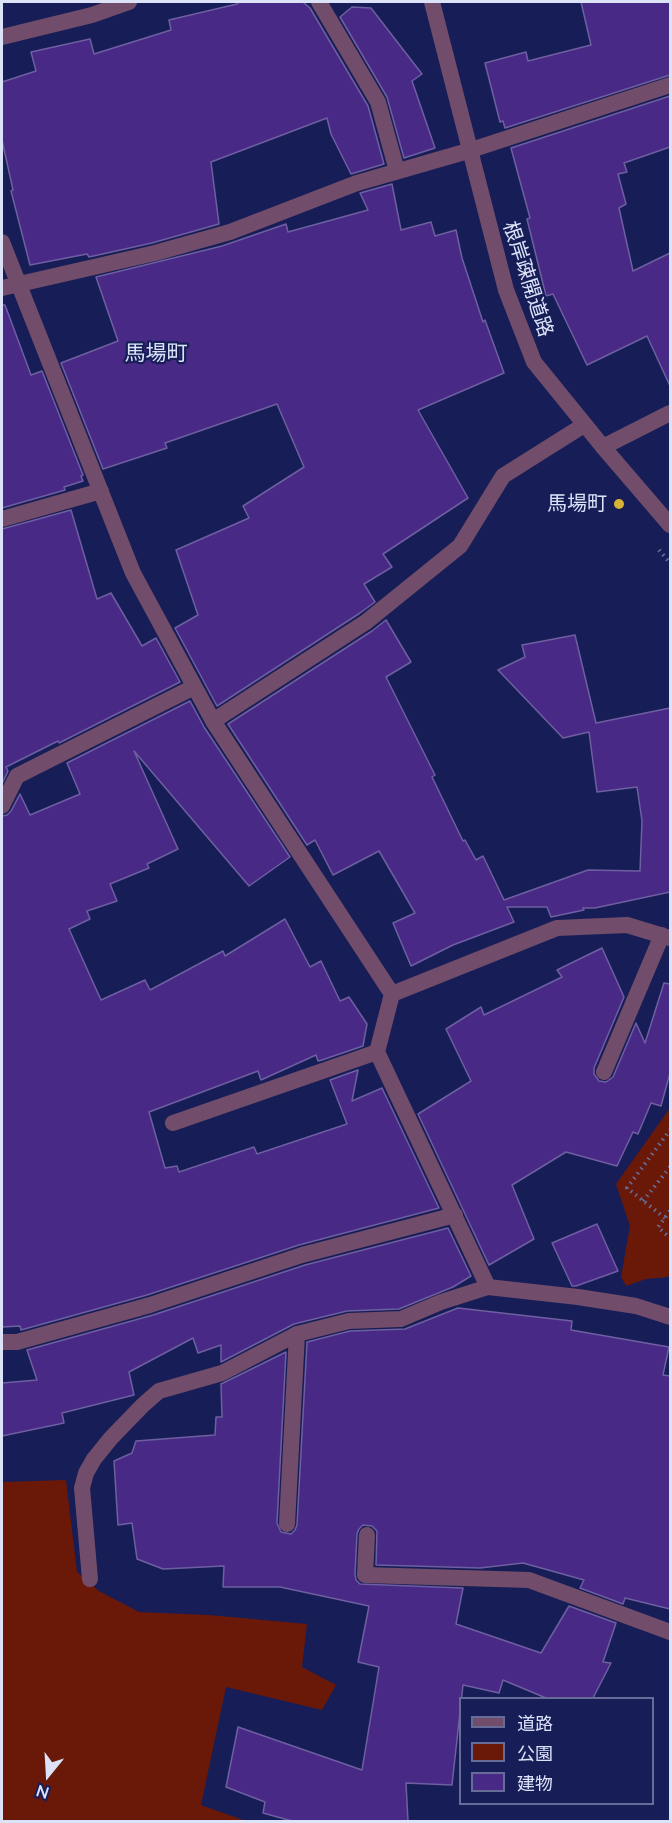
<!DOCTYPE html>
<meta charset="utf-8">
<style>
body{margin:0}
#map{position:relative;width:672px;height:1823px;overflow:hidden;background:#171d56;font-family:Lato,"Noto Sans JP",sans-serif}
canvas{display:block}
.frame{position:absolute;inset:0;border:3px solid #dce3f9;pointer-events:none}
.legend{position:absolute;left:459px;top:1697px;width:195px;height:108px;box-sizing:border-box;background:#171d56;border:2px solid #666c97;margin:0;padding:8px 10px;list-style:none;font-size:18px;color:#dce3f9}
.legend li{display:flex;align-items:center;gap:12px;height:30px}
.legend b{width:30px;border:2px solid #666c97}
.north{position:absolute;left:18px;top:1745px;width:60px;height:60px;-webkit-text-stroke:4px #171d56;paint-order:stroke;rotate:198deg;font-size:16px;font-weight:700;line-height:24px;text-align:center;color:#dce3f9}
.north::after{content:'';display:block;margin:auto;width:21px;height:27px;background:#dce3f9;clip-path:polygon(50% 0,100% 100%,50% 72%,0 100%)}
</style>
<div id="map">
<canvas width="672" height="1823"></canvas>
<div class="frame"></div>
<ul class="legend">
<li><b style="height:8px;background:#714d6b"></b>道路</li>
<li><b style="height:16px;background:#6a1909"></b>公園</li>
<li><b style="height:16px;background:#482a86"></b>建物</li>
</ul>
<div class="north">N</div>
</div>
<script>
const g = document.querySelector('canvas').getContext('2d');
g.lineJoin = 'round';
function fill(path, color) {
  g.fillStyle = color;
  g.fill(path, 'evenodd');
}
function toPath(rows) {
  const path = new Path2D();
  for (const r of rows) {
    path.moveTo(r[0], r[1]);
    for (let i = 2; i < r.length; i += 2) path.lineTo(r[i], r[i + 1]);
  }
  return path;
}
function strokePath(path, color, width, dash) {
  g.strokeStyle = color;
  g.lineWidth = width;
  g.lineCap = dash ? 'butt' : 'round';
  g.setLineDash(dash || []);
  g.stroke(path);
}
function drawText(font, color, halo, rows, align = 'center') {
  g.font = font + ' Lato,"Noto Sans JP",sans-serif';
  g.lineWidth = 4.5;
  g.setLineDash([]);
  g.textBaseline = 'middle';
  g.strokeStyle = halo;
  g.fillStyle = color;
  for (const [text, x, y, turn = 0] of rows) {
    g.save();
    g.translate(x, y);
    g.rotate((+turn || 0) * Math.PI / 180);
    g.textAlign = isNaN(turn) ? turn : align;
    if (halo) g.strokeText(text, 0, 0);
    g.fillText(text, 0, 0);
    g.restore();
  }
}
const green = toPath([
 [670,1108,670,1273,668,1277,646,1279,626,1286,621,1277,630,1226,616,1184],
 [66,1480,77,1572,99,1591,139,1612,209,1615,307,1624,302,1667,336,1685,322,1710,226,1687,201,1805,246,1821,5,1822,2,1818,2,1482]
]);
const building = toPath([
 [239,2,303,2,310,8,368,106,384,164,351,174,331,134,327,118,211,162,219,224,152,243,89,257,87,254,30,265,11,191,13,190,2,140,2,82,36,71,31,52,90,39,94,54,171,30,169,20,237,4,239,2],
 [581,2,670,2,670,75,505,128,503,121,500,122,485,63,526,52,528,61,591,45,581,2],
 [352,7,371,8,422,74,412,81,435,148,404,158,387,97,340,17,352,7],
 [670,96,670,147,624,163,627,172,618,174,626,204,619,208,633,271,670,253,670,386,647,336,587,365,553,294,546,296,527,219,530,218,511,148,670,96],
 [392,184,401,230,431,222,435,236,456,230,462,258,483,322,485,320,504,373,418,410,468,498,383,554,392,567,364,584,375,602,360,613,217,706,175,628,198,615,176,550,249,518,243,506,304,467,277,404,165,443,167,448,103,469,61,363,118,341,96,277,222,246,286,224,288,232,368,210,360,193,392,184],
 [2,305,5,305,31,375,42,371,83,475,81,476,83,481,64,487,65,490,2,508,2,305],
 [71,510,97,599,111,593,142,646,156,638,180,682,59,743,58,741,6,767,8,771,2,784,2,529,71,510],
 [386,620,411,662,386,677,435,775,432,777,463,841,465,840,476,860,483,856,504,900,588,870,640,871,642,821,637,787,597,792,589,732,563,738,498,670,525,657,522,645,575,635,596,723,670,708,670,892,595,908,583,908,584,910,551,917,547,907,507,907,514,922,453,945,411,966,393,923,415,913,379,851,333,875,315,840,307,845,228,724,372,631,386,620],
 [190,701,204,727,290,857,249,886,134,751,178,849,147,864,149,868,110,884,117,901,87,911,90,919,69,929,101,1000,145,980,150,990,223,951,225,956,285,919,310,967,321,961,340,1001,349,997,367,1024,363,1046,322,1060,318,1061,316,1055,261,1080,258,1071,149,1112,165,1168,177,1166,179,1172,254,1147,257,1154,347,1124,330,1080,358,1070,352,1101,382,1088,439,1208,299,1245,147,1295,21,1330,20,1326,2,1327,2,816,7,815,11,811,20,794,30,815,80,794,67,763,190,701],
 [602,948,624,997,594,1068,594,1074,599,1081,606,1082,613,1077,636,1023,645,1043,664,983,670,984,670,1073,661,1106,651,1103,638,1134,633,1132,617,1166,566,1152,512,1185,534,1239,489,1265,418,1114,471,1081,446,1029,481,1007,484,1015,562,977,557,970,602,948],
 [597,1224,618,1271,576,1286,572,1286,552,1243,597,1224],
 [448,1228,471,1276,453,1287,399,1309,347,1311,294,1324,221,1362,221,1345,198,1353,193,1338,129,1372,134,1395,62,1413,64,1423,2,1436,2,1383,37,1380,27,1350,153,1315,305,1265,448,1228],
 [458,1308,572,1321,571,1330,669,1347,663,1375,670,1376,670,1609,625,1598,623,1604,580,1588,584,1580,523,1563,480,1568,376,1565,377,1531,372,1526,363,1525,359,1529,357,1534,355,1574,356,1580,360,1584,463,1588,456,1624,541,1653,569,1606,616,1623,603,1662,611,1663,593,1698,546,1698,503,1680,499,1693,463,1685,452,1785,406,1783,408,1821,292,1821,263,1813,265,1802,226,1787,238,1727,362,1770,379,1667,358,1662,369,1606,280,1587,223,1587,224,1566,163,1569,137,1559,132,1523,118,1525,114,1461,132,1453,136,1441,215,1435,216,1417,222,1417,221,1384,286,1352,277,1523,281,1532,291,1534,295,1530,297,1525,307,1342,350,1331,405,1329,458,1308]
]);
const path = toPath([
 [659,550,670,563],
 [643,1201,670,1167],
 [670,1211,658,1227,670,1238],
 [665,1218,627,1188,670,1130]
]);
const service = toPath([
 [319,2,378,102,397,171],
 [2,37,92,15,129,2],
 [2,242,133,573,213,721,392,994,377,1052,488,1287],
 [2,288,155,253,230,232,357,183,468,151,670,85],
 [603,447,670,413],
 [2,519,101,491],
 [213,721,366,622,460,546,503,476,584,425],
 [2,806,17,776,194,687],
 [392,994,557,928,627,925,670,938],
 [604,1072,662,935],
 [173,1123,377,1052],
 [2,1342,17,1342,150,1305,302,1255,455,1215],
 [287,1524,297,1334],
 [367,1535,365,1575,529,1580,670,1632],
 [90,1579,82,1488,86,1473,94,1459,111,1438,143,1405,159,1391,222,1373,297,1334,349,1321,401,1319,441,1302,488,1287,578,1297,636,1306,670,1317]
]);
const tertiary = toPath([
 [432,2,506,290,534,362,603,447,670,525]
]);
const markers = [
 [619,504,6,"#d7b434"]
];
const streetNames = [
 ["根岸疎開道路",528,279,72]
];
const poiNames = [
 ["馬場町",607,504]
];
const neighbourhoodNames = [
 ["馬場町",156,353]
];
fill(green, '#6a1909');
fill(building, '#482a86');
strokePath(building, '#6e5fa1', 1.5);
strokePath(path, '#696f9a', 4, [1.5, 4.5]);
strokePath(service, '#714d6b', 16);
strokePath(tertiary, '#714d6b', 16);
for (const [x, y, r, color] of markers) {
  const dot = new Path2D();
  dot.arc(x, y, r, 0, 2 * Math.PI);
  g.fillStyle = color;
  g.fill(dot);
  strokePath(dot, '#171d56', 2);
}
drawText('20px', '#dce3f9', '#171d56', streetNames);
drawText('20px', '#dce3f9', '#171d56', poiNames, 'right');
drawText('21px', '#dce3f9', '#171d56', neighbourhoodNames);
</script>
